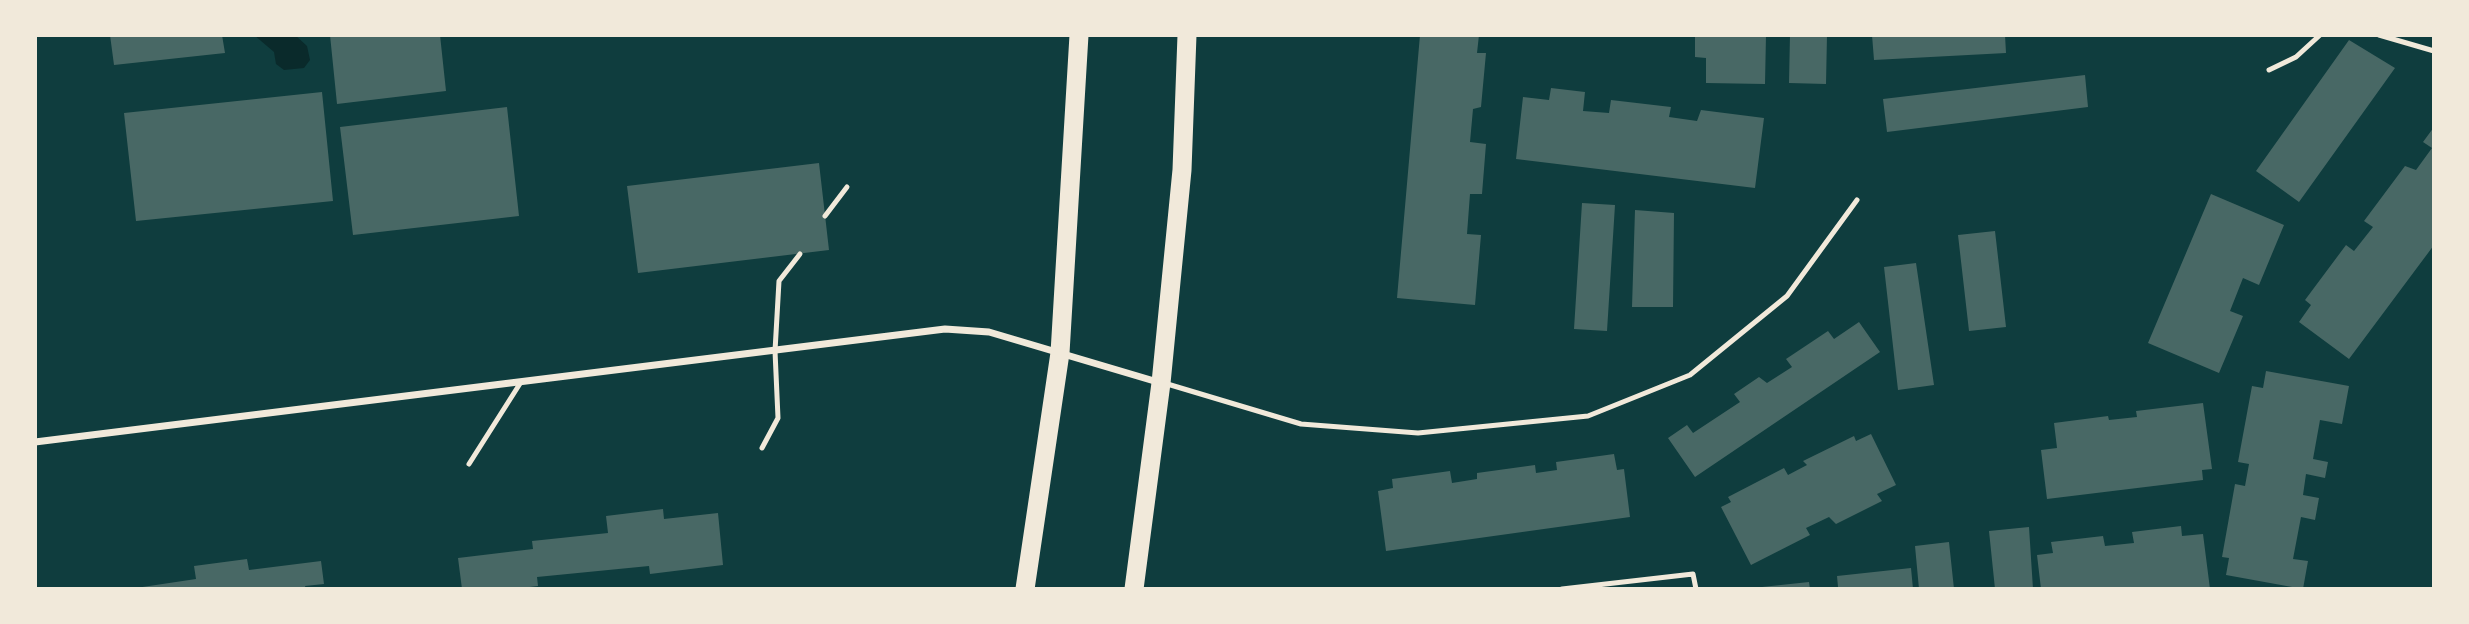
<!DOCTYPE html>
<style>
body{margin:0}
#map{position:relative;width:2469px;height:624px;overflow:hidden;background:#0f3d3e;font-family:Rubik,sans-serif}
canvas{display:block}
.frame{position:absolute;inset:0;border:37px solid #f1e9da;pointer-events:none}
</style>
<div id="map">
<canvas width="2469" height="624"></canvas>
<div class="frame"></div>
</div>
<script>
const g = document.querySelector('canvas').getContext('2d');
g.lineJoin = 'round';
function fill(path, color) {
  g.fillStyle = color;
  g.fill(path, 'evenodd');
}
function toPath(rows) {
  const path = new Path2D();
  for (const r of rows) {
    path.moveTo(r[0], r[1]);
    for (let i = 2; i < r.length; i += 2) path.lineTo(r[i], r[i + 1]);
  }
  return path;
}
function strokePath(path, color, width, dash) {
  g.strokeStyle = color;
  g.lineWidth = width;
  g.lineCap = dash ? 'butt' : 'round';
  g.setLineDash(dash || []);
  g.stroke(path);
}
const water = toPath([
 [254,35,295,35,307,46,310,60,304,68,284,70,276,64,274,52]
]);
const building = toPath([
 [110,35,222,35,225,53,114,65],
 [330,35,440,35,446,91,337,104],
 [1420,35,1479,35,1477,53,1486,53,1481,107,1473,109,1470,142,1486,144,1482,194,1470,194,1467,234,1481,235,1475,305,1397,298],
 [1695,35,1766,35,1765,84,1706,83,1706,58,1695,57],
 [1790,35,1827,35,1826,84,1789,83],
 [1872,35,2005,35,2006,53,1874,60],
 [2349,40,2395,68,2299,202,2256,171],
 [2085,75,2088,107,1887,132,1883,99],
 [1551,88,1585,92,1583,111,1609,113,1611,100,1671,107,1669,117,1697,121,1701,110,1764,118,1755,188,1516,159,1523,97,1549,100],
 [322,92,333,201,136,221,124,113],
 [507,107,519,216,353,235,340,127],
 [2434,127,2434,245,2349,359,2299,322,2311,305,2305,300,2346,245,2354,251,2373,227,2364,221,2405,166,2416,170,2432,148,2423,142],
 [819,163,829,250,638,273,627,186],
 [2211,194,2284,225,2259,285,2243,278,2230,311,2243,316,2219,373,2148,343],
 [1582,203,1615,205,1607,331,1574,329],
 [1635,210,1674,213,1673,307,1632,307],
 [1995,231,2006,327,1969,331,1958,235],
 [1916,263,1934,385,1898,390,1884,267],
 [1859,322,1880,352,1695,477,1668,438,1687,425,1693,433,1740,402,1734,394,1759,377,1767,383,1792,367,1786,359,1828,331,1834,339],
 [2266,371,2349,386,2342,424,2320,420,2313,459,2328,462,2325,478,2306,474,2303,495,2319,498,2315,520,2301,517,2293,559,2308,561,2303,589,2226,575,2229,558,2222,557,2235,484,2245,486,2249,464,2238,462,2252,386,2263,388],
 [2203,403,2212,469,2202,470,2203,480,2047,499,2041,450,2057,448,2054,423,2108,416,2109,420,2137,417,2136,411],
 [1871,434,1896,485,1877,494,1882,501,1836,524,1829,517,1806,528,1810,535,1751,565,1721,507,1731,502,1728,497,1784,468,1788,475,1807,465,1803,461,1854,436,1856,441],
 [1614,454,1617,470,1624,469,1630,517,1386,551,1378,491,1393,488,1392,479,1450,471,1452,483,1477,479,1477,473,1535,465,1536,473,1557,470,1556,462],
 [663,509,664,519,718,513,723,565,650,574,649,566,537,577,538,586,513,589,462,589,458,558,533,549,532,541,608,533,606,516],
 [2181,526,2182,536,2203,534,2210,589,2041,589,2037,555,2053,553,2051,542,2103,536,2105,546,2134,543,2132,532],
 [2029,527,2033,589,1995,589,1989,531],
 [1949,542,1954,589,1919,589,1915,546],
 [247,559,249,570,321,561,324,584,305,586,306,589,129,589,196,579,194,566],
 [1911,568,1913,589,1832,589,1838,587,1837,576],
 [1809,582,1810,589,1763,589,1762,587]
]);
const service = toPath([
 [2379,35,2434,51],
 [2269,70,2296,57,2320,35],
 [825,216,847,187],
 [1164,383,1301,424,1418,433,1588,416,1690,375,1787,296,1857,200],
 [762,448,778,418,775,351,779,281,800,254],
 [469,464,521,382],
 [1562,589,1693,574,1696,589]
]);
const minor = toPath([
 [35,442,945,329,989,332,1161,383]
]);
const trunk = toPath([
 [1025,589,1060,353,1079,35],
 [1134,589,1161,383,1182,170,1187,35]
]);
fill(water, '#0a2a2b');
fill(building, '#486865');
strokePath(service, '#f1e9da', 5);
strokePath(minor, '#f1e9da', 7);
strokePath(trunk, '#f1e9da', 19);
</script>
